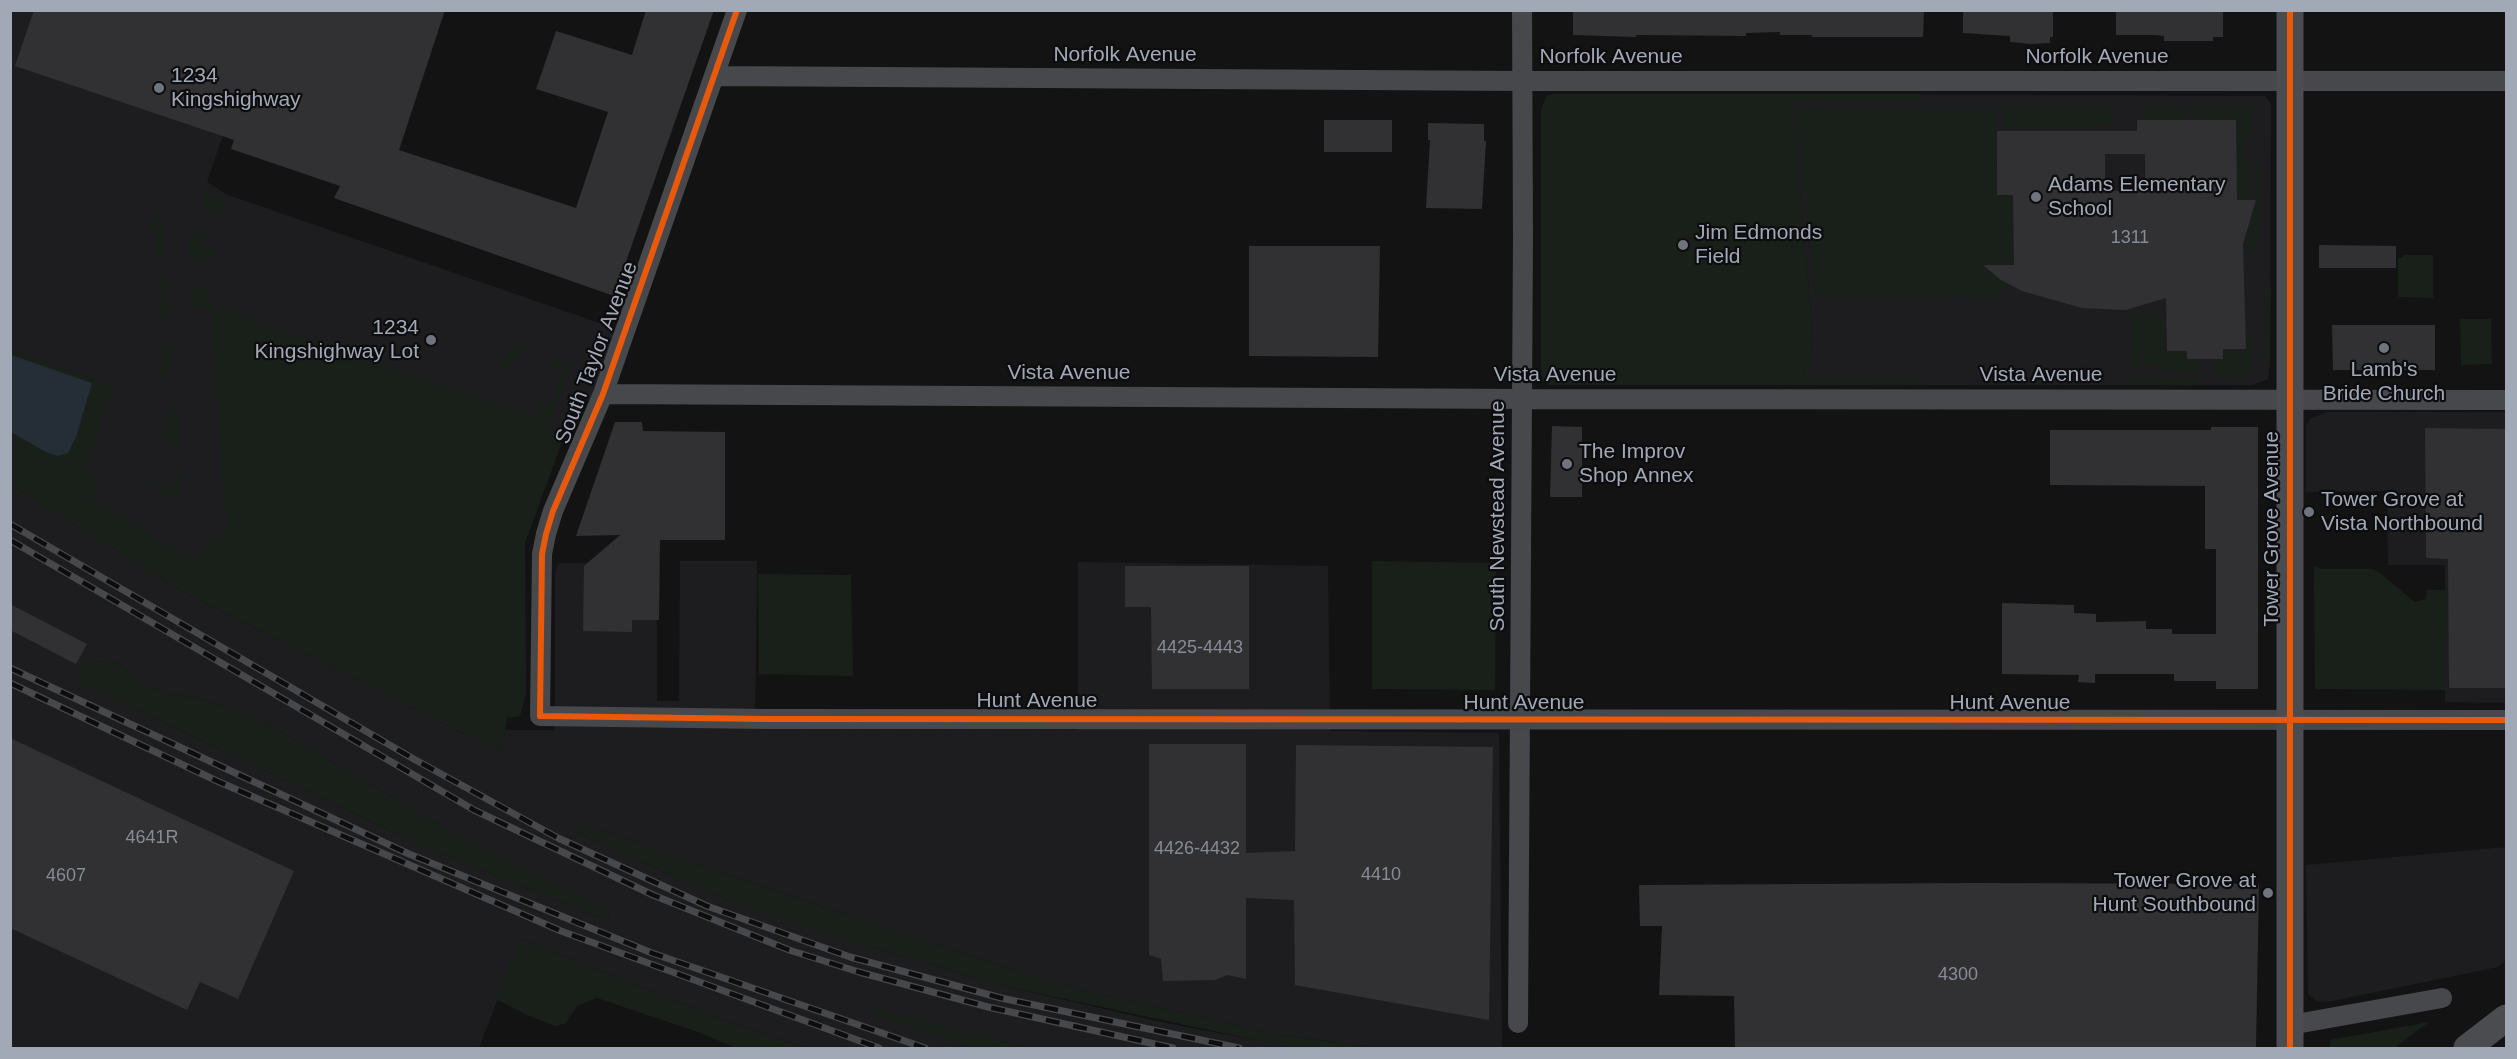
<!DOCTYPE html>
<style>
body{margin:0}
#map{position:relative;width:2517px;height:1059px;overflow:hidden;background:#131313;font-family:Arial,sans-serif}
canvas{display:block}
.frame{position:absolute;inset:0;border:12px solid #a2a9b6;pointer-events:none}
</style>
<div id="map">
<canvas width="2517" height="1059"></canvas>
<div class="frame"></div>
</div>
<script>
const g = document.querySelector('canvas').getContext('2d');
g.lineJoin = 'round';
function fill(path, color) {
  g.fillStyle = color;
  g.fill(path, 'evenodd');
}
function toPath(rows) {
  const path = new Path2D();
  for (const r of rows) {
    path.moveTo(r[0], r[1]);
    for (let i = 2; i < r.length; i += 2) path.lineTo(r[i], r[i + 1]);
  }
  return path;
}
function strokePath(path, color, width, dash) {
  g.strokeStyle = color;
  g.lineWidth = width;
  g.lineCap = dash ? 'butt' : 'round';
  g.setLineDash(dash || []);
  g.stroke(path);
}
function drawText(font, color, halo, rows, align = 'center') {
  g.font = font + ' Arial,sans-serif';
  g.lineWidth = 4.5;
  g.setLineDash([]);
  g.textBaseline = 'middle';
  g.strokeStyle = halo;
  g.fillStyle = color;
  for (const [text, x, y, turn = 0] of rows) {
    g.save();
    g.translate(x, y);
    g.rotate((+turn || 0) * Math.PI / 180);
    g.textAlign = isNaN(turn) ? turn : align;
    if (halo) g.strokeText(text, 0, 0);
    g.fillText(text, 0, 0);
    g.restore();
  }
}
const built = toPath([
 [11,11,265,11,207,182,228,195,617,329,592,402,577,398,565,434,219,315,243,610,11,468],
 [1791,94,2265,96,2271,104,2270,362,2268,379,2253,385,1805,385,1804,373,1812,360,1811,312],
 [2327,412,2506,412,2506,703,2445,702,2445,565,2388,565,2387,491,2306,492,2306,424,2312,418],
 [11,485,187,594,502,753,505,730,555,730,555,572,558,564,563,563,657,562,657,701,679,701,680,561,757,561,755,729,1078,730,1078,562,1328,566,1330,731,1499,733,1502,1048,1376,1048,1275,1034,1077,989,901,934,592,827,572,825,574,831,730,901,838,937,1004,986,1166,1023,1298,1048,1027,1048,876,1009,880,1017,971,1048,805,1048,726,1021,521,939,479,1048,11,1048],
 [100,661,118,663,148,686,167,693,199,698,250,714,464,839,606,910,610,916,608,921,421,845,77,681,84,663],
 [2506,847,2506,960,2498,967,2327,1002,2317,1001,2308,994,2306,865]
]);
const green = toPath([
 [1553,94,1920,94,1920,100,1792,100,1811,312,1812,360,1804,373,1805,379,1926,379,1925,385,1550,385,1543,382,1541,373,1541,110,1547,95],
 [2002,107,2114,107,2114,124,2091,125,2088,127,2002,128],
 [2183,107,2183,120,2142,120,2142,108],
 [2194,107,2253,108,2253,136,2244,136,2249,172,2248,200,2217,200,2236,180,2236,120,2194,120],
 [1795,108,1996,109,1997,195,2018,195,2019,264,1983,265,2007,283,2000,298,1816,295],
 [2255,163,2259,163,2262,177,2259,250,2244,251,2256,200],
 [205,189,225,201,227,215,222,216,202,205],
 [157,214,163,218,165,253,162,255,153,251,158,234,149,230],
 [199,231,207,231,211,235,199,246,217,252,202,265,193,259,188,246,190,237],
 [2405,255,2433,255,2433,298,2398,297,2398,259],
 [160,278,168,282,170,314,168,318,158,314,163,297,155,294],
 [204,285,210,304,537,419,535,402,551,405,564,372,548,366,547,361,551,358,571,364,548,428,565,434,525,543,526,694,520,716,507,718,502,753,187,594,11,485,10,350,113,386,84,471,101,477,90,497,195,562,210,540,227,538,211,308,193,309,191,294,196,287],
 [2265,286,2271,286,2270,362,2265,362],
 [2130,316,2166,316,2167,353,2186,353,2186,361,2198,361,2198,374,2167,374,2166,366,2130,366],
 [2460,319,2491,319,2492,364,2461,365],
 [2248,334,2253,334,2253,371,2249,375,2212,375,2213,361,2225,361,2225,351,2248,351],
 [166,343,172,344,173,361,167,377,159,378,155,375],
 [523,343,528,343,527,349,505,368,499,368,500,362],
 [2127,380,2198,380,2198,385,2131,385],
 [176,406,180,443,175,446,161,439,173,407],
 [181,471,182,488,180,493,172,497,139,478,172,488,177,472],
 [1372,561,1496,563,1495,690,1372,689],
 [2314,565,2320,569,2372,569,2379,572,2415,602,2426,599,2427,590,2447,590,2446,690,2315,689],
 [758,574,851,575,853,676,759,674],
 [100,661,118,663,148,686,167,693,199,698,250,714,464,839,606,910,610,916,608,921,421,845,77,681,77,669,84,663],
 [571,824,592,827,901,934,1077,989,1275,1034,1376,1048,1288,1047,1004,986,838,937,730,901,574,831],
 [521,939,726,1021,805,1048,736,1048,695,1031,597,998,577,1006,566,1023,556,1026,529,1016,496,999],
 [875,1008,1027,1048,971,1048,879,1017,873,1012],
 [2429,1022,2394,1048,2330,1048,2330,1040]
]);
const water = toPath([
 [11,355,92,383,76,437,68,453,58,456,46,452,11,432]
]);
const building = toPath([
 [34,10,445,10,399,150,576,208,608,112,536,89,556,31,632,55,646,10,714,10,614,296,334,198,340,186,231,149,234,140,15,66],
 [1573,10,1924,10,1923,37,1812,37,1812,35,1780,35,1780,32,1746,33,1746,36,1636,35,1636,37,1573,35],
 [1963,10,2053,10,2053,37,2050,37,2050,43,2031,44,2010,42,2010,36,1963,33],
 [2116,10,2223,10,2223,37,2213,37,2213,41,2164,41,2164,36,2155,35,2116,35],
 [1324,120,1392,120,1392,152,1324,152],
 [2137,120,2236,120,2237,200,2256,200,2243,244,2246,349,2223,349,2223,359,2187,359,2187,351,2167,351,2166,298,2126,310,2082,308,2022,291,2001,280,1983,265,2014,265,2013,195,1997,195,1997,131,2137,131],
 [2105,154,2145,154,2145,190,2105,191],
 [1428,123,1484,124,1484,141,1486,141,1482,209,1426,208,1430,140,1428,140],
 [2319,245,2396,246,2396,268,2319,268],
 [1249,246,1380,246,1378,357,1249,356],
 [2332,325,2435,325,2435,370,2333,370],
 [615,422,642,422,643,431,725,432,725,540,660,540,659,620,632,620,632,632,583,631,584,566,620,535,576,536],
 [1552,426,1582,427,1582,497,1550,497],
 [2211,427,2258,427,2258,689,2216,689,2216,681,2174,681,2174,674,2095,674,2095,683,2078,682,2079,675,2002,674,2002,603,2074,605,2074,613,2096,614,2096,622,2146,621,2146,629,2172,629,2172,634,2216,634,2216,549,2205,549,2205,486,2050,485,2050,430,2211,430],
 [2425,428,2506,429,2506,688,2449,688,2448,559,2426,558],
 [1125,566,1249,566,1249,689,1152,689,1151,607,1125,607],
 [10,604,87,644,76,664,10,630],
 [10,738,294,871,238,999,200,982,187,1010,10,928],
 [1149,744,1246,744,1246,853,1295,851,1296,745,1493,747,1489,1020,1295,985,1294,900,1246,898,1246,979,1227,975,1215,980,1163,981,1161,959,1149,955],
 [1976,883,2259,884,2256,1048,1735,1048,1734,996,1659,995,1662,926,1640,926,1639,885]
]);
const street = toPath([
 [737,10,603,394,553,511,546,534,542,554,540,716,767,719,2506,720],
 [715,76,1523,81,2506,81],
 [603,394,1523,399,2506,400],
 [1518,1023,1523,239,1522,10],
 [2290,1025,2442,998]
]);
const secondary = toPath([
 [2290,10,2290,1048],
 [2467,1048,2506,1018]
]);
const rail = toPath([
 [10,524,412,758,558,838,707,906,850,957,1001,998,1239,1048],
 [10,540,474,810,653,895,789,950,859,972,988,1007,1173,1048],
 [10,668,409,854,652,953,925,1048],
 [10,683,217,781,561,931,879,1048]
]);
const cycleway = toPath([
 [737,10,603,394,553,511,546,534,542,554,540,716,767,719,2506,720],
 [2290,10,2290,1048]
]);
const markers = [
 [159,88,6,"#70747d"],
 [2036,197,6,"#70747d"],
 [1683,245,6,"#70747d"],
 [431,340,6,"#70747d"],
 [2384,348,6,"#70747d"],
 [1567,464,6,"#70747d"],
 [2309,512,6,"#70747d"],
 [2268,893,6,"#70747d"]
];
const numberNames = [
 ["1311",2130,238],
 ["4425-4443",1200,648],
 ["4641R",152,838],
 ["4426-4432",1197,849],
 ["4410",1381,875],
 ["4607",66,876],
 ["4300",1958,975]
];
const streetNames = [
 ["Norfolk Avenue",1125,55],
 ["Norfolk Avenue",1611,57],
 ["Norfolk Avenue",2097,57],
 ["South Taylor Avenue",597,353,-69],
 ["Vista Avenue",1069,373],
 ["Vista Avenue",1555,375],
 ["Vista Avenue",2041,375],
 ["South Newstead Avenue",1498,516,-90],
 ["Tower Grove Avenue",2272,529,-90],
 ["Hunt Avenue",1037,701],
 ["Hunt Avenue",1524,703],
 ["Hunt Avenue",2010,703]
];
const poiNames = [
 ["1234",171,76],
 ["Kingshighway",171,100],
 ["Adams Elementary",2048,185],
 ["School",2048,209],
 ["Jim Edmonds",1695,233],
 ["Field",1695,257],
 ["1234",419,328,"right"],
 ["Kingshighway Lot",419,352,"right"],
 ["Lamb's",2384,370,"center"],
 ["Bride Church",2384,394,"center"],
 ["The Improv",1579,452],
 ["Shop Annex",1579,476],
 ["Tower Grove at",2321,500],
 ["Vista Northbound",2321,524],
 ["Tower Grove at",2256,881,"right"],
 ["Hunt Southbound",2256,905,"right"]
];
fill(built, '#1d1d1f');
fill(green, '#19201a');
fill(water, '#252e36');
fill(building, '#313133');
strokePath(street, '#47484c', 20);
strokePath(secondary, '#4a4c50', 27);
strokePath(rail, '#46484b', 7);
strokePath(rail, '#0d0d0f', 4.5, [14]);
strokePath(cycleway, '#e8590c', 6);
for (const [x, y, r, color] of markers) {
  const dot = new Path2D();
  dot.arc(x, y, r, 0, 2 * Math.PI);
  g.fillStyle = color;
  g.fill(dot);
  strokePath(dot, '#0d0d0f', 2);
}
drawText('18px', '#868b95', null, numberNames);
drawText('21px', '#a2a9b6', '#0d0d0f', streetNames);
drawText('21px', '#a2a9b6', '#0d0d0f', poiNames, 'left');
</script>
